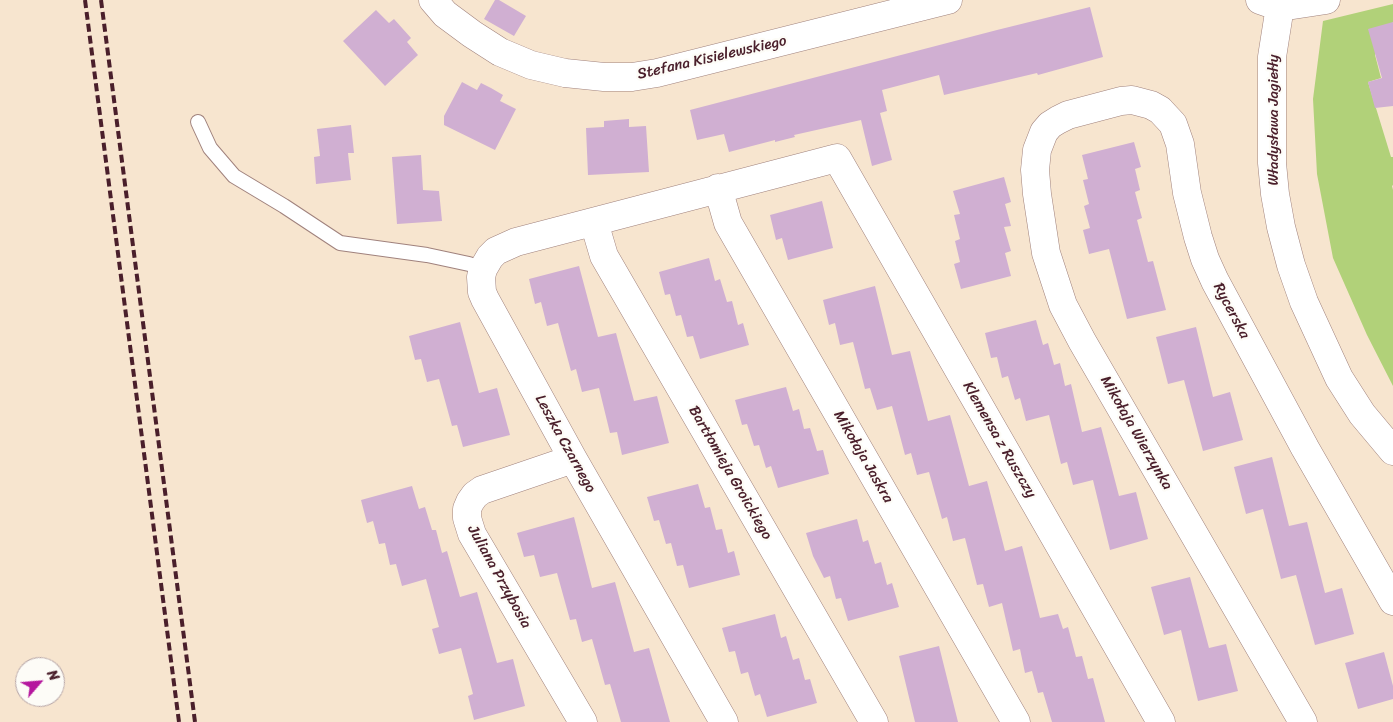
<!DOCTYPE html>
<meta charset="utf-8">
<style>
body{margin:0}
#map{position:relative;width:1393px;height:722px;overflow:hidden;background:#f7e5cf;font-family:Sriracha,sans-serif}
canvas{display:block}
.north{position:absolute;left:15px;top:657px;width:50px;height:50px;box-sizing:border-box;background:#fdfcf7;border:1px solid #b5a4a5;border-radius:50%;rotate:63deg;font-size:14px;font-weight:700;line-height:20px;text-align:center;color:#4a1f2b}
.north::after{content:'';display:block;margin:auto;width:18px;height:22px;background:#b5179e;clip-path:polygon(50% 0,100% 100%,50% 72%,0 100%)}
</style>
<div id="map">
<canvas width="1393" height="722"></canvas>
<div class="north">N</div>
</div>
<script>
const g = document.querySelector('canvas').getContext('2d');
g.lineJoin = 'round';
function fill(path, color) {
  g.fillStyle = color;
  g.fill(path, 'evenodd');
}
function toPath(rows) {
  const path = new Path2D();
  for (const r of rows) {
    path.moveTo(r[0], r[1]);
    for (let i = 2; i < r.length; i += 2) path.lineTo(r[i], r[i + 1]);
  }
  return path;
}
function strokePath(path, color, width, dash) {
  g.strokeStyle = color;
  g.lineWidth = width;
  g.lineCap = dash ? 'butt' : 'round';
  g.setLineDash(dash || []);
  g.stroke(path);
}
function drawText(font, color, halo, rows, align = 'center') {
  g.font = font + ' Sriracha,sans-serif';
  g.lineWidth = 4.5;
  g.setLineDash([]);
  g.textBaseline = 'middle';
  g.strokeStyle = halo;
  g.fillStyle = color;
  for (const [text, x, y, turn = 0] of rows) {
    g.save();
    g.translate(x, y);
    g.rotate((+turn || 0) * Math.PI / 180);
    g.textAlign = isNaN(turn) ? turn : align;
    if (halo) g.strokeText(text, 0, 0);
    g.fillText(text, 0, 0);
    g.restore();
  }
}
const green = toPath([
 [1393,4,1393,22,1375,55,1381,78,1368,82,1391,157,1393,157,1393,185,1392,186,1393,190,1393,386,1367,335,1333,258,1317,174,1313,99,1323,21]
]);
const building = toPath([
 [495,0,499,0,526,16,514,36,484,19],
 [1090,7,1103,57,1038,75,1037,73,944,95,939,75,882,90,887,111,880,113,892,160,872,166,861,120,794,135,795,137,775,142,775,140,729,152,724,134,697,140,690,110,997,30],
 [376,10,389,23,394,19,411,38,407,42,418,55,385,86,343,41],
 [1393,22,1393,106,1375,108,1368,82,1382,78,1368,29],
 [462,82,477,90,481,83,491,88,503,95,500,101,516,109,495,150,444,125,444,116],
 [629,119,629,127,646,126,649,172,588,175,586,128,604,127,604,121],
 [351,125,354,153,348,153,351,180,316,184,314,157,320,156,317,129],
 [1134,142,1141,167,1135,169,1140,190,1135,192,1142,218,1137,220,1148,262,1153,261,1166,310,1127,319,1109,249,1089,254,1083,230,1090,228,1084,206,1089,204,1083,180,1088,179,1082,155],
 [421,155,423,190,439,191,442,221,397,224,392,157],
 [1004,177,1011,202,1005,204,1011,226,1004,227,1011,251,1005,253,1011,276,961,289,954,264,960,262,955,241,960,239,954,215,960,214,953,191],
 [822,201,833,248,788,260,782,238,776,240,770,215],
 [709,258,715,281,720,279,727,302,732,301,738,325,743,323,749,345,700,359,693,336,687,337,681,315,676,316,670,294,665,295,659,272],
 [579,266,598,337,616,333,634,401,657,396,669,443,622,455,617,432,610,433,599,388,582,392,576,369,571,371,558,323,547,326,541,302,535,304,529,279],
 [875,286,892,355,910,351,928,421,950,415,969,486,987,481,1005,551,1022,546,1040,618,1058,614,1063,629,1068,627,1076,657,1082,656,1088,679,1093,678,1105,722,1052,722,1043,692,1038,693,1032,671,1025,673,1020,649,1013,651,1002,603,989,607,983,584,977,585,965,538,953,541,947,517,942,519,929,472,917,475,911,453,905,455,892,406,877,410,870,388,865,389,853,342,840,345,835,323,829,325,823,300],
 [1036,320,1043,345,1048,343,1054,365,1060,363,1065,386,1071,384,1082,432,1101,427,1119,496,1136,492,1148,539,1110,550,1093,480,1073,485,1067,462,1061,464,1049,415,1026,421,1020,398,1015,400,1008,376,1002,378,997,357,991,358,985,333],
 [460,322,479,393,497,388,510,435,463,447,457,425,452,426,439,379,427,382,421,359,415,360,409,336],
 [1196,327,1213,397,1230,392,1243,440,1203,451,1184,380,1168,384,1156,337],
 [786,387,793,411,799,409,804,429,810,428,817,451,823,450,829,474,778,488,771,466,766,468,759,445,754,446,747,424,742,425,735,400],
 [1272,457,1289,526,1307,522,1325,593,1342,588,1354,634,1315,645,1296,575,1281,579,1263,509,1246,514,1234,467],
 [698,484,705,508,710,507,716,530,722,529,728,553,734,551,740,575,689,588,683,565,677,566,671,543,666,544,659,520,654,521,647,497],
 [412,486,419,509,425,507,432,530,436,530,442,553,447,551,460,597,477,592,497,663,513,659,525,706,474,720,468,696,473,694,461,648,439,654,432,629,439,627,426,579,402,586,396,564,390,565,385,543,379,544,373,521,367,523,361,500],
 [574,517,592,588,615,582,634,652,649,648,670,722,621,722,610,684,605,685,592,639,582,642,576,619,570,620,557,573,540,577,534,555,524,557,517,533],
 [857,519,863,542,868,540,875,564,881,562,887,585,892,583,899,607,848,621,841,598,836,599,830,576,824,578,813,556,806,533],
 [1190,577,1209,648,1226,644,1238,691,1198,701,1181,630,1164,635,1151,587],
 [775,614,781,638,786,636,793,660,799,658,805,680,810,679,817,703,767,717,760,694,755,696,748,672,741,674,735,651,729,652,722,628],
 [939,646,958,722,915,722,899,656],
 [1384,652,1393,686,1393,699,1358,709,1345,663]
]);
const service = toPath([
 [198,122,210,148,234,176,284,206,340,243,427,255,469,264,483,269]
]);
const minor = toPath([
 [433,0,445,14,472,34,500,52,531,65,565,73,604,77,632,77,657,73,948,0],
 [1260,0,1280,7,1326,0],
 [1281,0,1272,57,1272,163,1275,194,1281,227,1291,265,1304,302,1339,378,1362,414,1393,451],
 [718,188,728,223,1016,722],
 [594,222,604,256,874,722],
 [573,459,482,490,475,495,470,502,467,509,467,518,472,534,583,722],
 [724,722,573,459,485,299,482,292,481,277,483,269,490,257,496,251,516,242,837,158,1161,722],
 [1303,722,1082,341,1063,305,1046,253,1037,194,1035,170,1037,150,1044,132,1050,125,1058,120,1068,115,1121,101,1132,100,1151,105,1160,110,1173,124,1180,144,1187,193,1198,237,1205,259,1215,281,1305,448,1393,601]
]);
const rail = toPath([
 [85,0,179,722],
 [101,0,195,722]
]);
const streetNames = [
 ["Stefana Kisielewskiego",712,58,-13],
 ["Władysława Jagiełły",1274,120,-90],
 ["Rycerska",1231,311,62],
 ["Mikołaja Wierzynka",1136,433,60],
 ["Klemensa z Ruszczy",999,440,60],
 ["Leszka Czarnego",565,444,61],
 ["Mikołaja Jaskra",863,457,60],
 ["Bartłomieja Groickiego",730,473,60],
 ["Juliana Przybosia",499,577,61]
];
fill(green, '#b1d179');
fill(building, '#d0afd2');
strokePath(service, '#a0827d', 16);
strokePath(minor, '#a0827d', 29);
strokePath(service, '#fff', 14);
strokePath(minor, '#fff', 28);
strokePath(rail, '#4a1f2b', 4, [8, 4]);
drawText('15px', '#4a1f2b', '#fdfcf7', streetNames);
</script>
